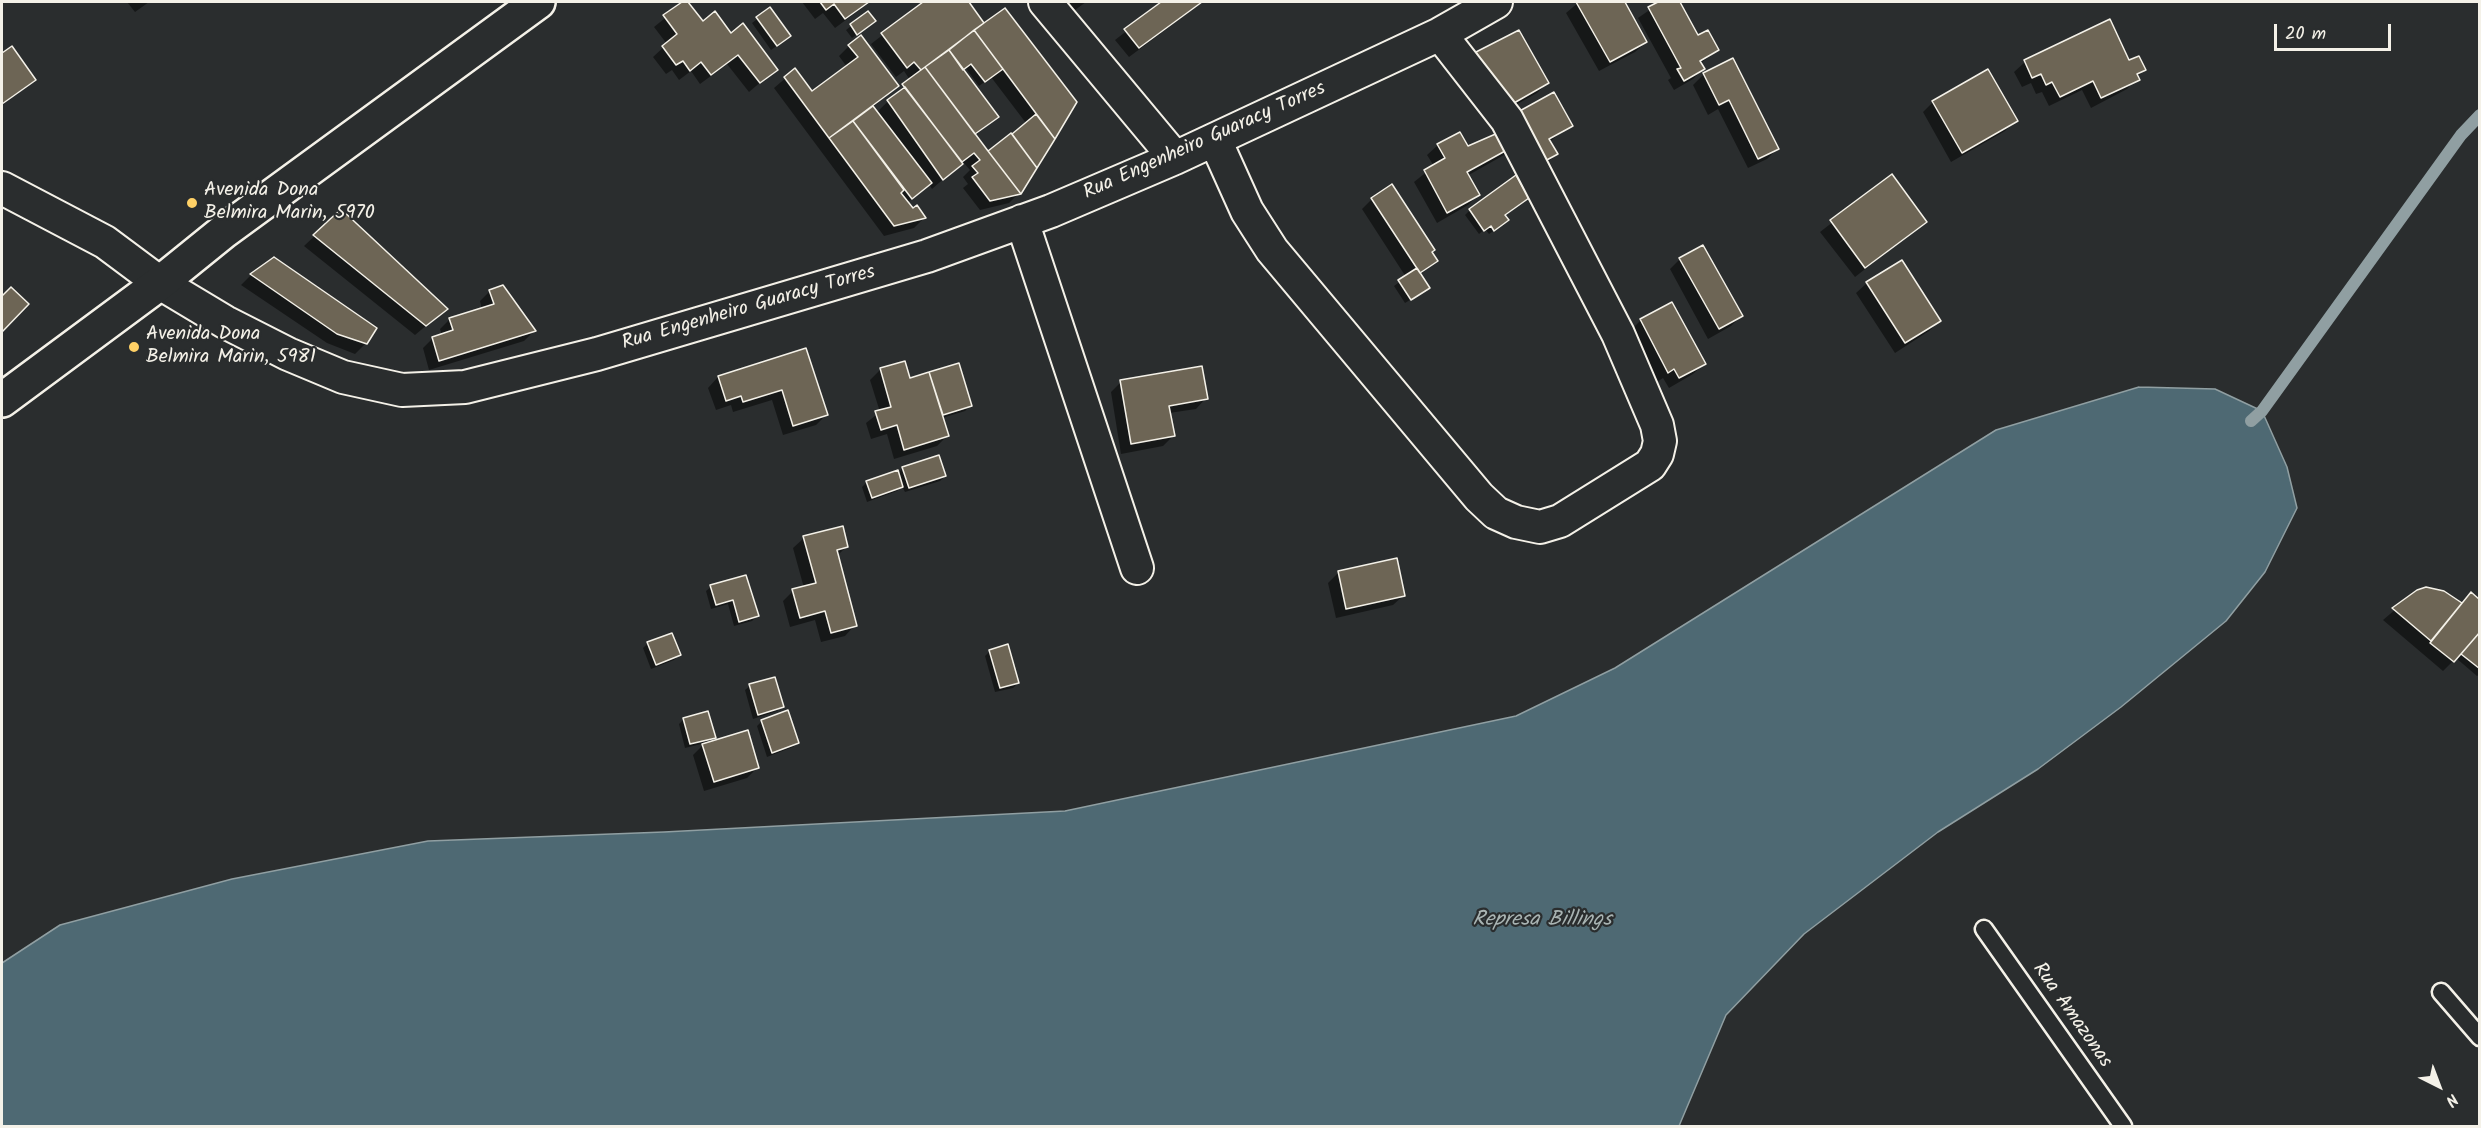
<!DOCTYPE html>
<style>
body{margin:0}
#map{position:relative;width:2481px;height:1128px;overflow:hidden;background:#2a2d2e;font-family:Kalam,sans-serif}
canvas{display:block}
.frame{position:absolute;inset:0;border:3px solid #f4f1e8;pointer-events:none}
.north{position:absolute;left:2409px;top:1056px;width:60px;height:60px;-webkit-text-stroke:4px #2a2d2e;paint-order:stroke;rotate:138deg;font-size:16px;font-weight:700;line-height:24px;text-align:center;color:#f4f1e8}
.north::after{content:'';display:block;margin:auto;width:21px;height:27px;background:#f4f1e8;clip-path:polygon(50% 0,100% 100%,50% 72%,0 100%)}
.scale{position:absolute;left:2274px;top:24px;width:117px;height:27px;box-sizing:border-box;border:3px solid #f4f1e8;border-top:0;padding-left:8px;font-size:18px;line-height:21px;white-space:nowrap;color:#f4f1e8;-webkit-text-stroke:4px #2a2d2e;paint-order:stroke}
</style>
<div id="map">
<canvas width="2481" height="1128"></canvas>
<div class="frame"></div>
<div class="north">N</div>
<div class="scale">20 m</div>
</div>
<script>
const g = document.querySelector('canvas').getContext('2d');
g.lineJoin = 'round';
function fill(path, color) {
  g.fillStyle = color;
  g.fill(path, 'evenodd');
}
function toPath(rows) {
  const path = new Path2D();
  for (const r of rows) {
    path.moveTo(r[0], r[1]);
    for (let i = 2; i < r.length; i += 2) path.lineTo(r[i], r[i + 1]);
  }
  return path;
}
function strokePath(path, color, width, dash) {
  g.strokeStyle = color;
  g.lineWidth = width;
  g.lineCap = dash ? 'butt' : 'round';
  g.setLineDash(dash || []);
  g.stroke(path);
}
function drawText(font, color, halo, rows, align = 'center') {
  g.font = font + ' Kalam,sans-serif';
  g.lineWidth = 4.5;
  g.setLineDash([]);
  g.textBaseline = 'middle';
  g.strokeStyle = halo;
  g.fillStyle = color;
  for (const [text, x, y, turn = 0] of rows) {
    g.save();
    g.translate(x, y);
    g.rotate((+turn || 0) * Math.PI / 180);
    g.textAlign = isNaN(turn) ? turn : align;
    if (halo) g.strokeText(text, 0, 0);
    g.fillText(text, 0, 0);
    g.restore();
  }
}
const water = toPath([
 [2139,387,2215,389,2262,411,2287,467,2297,508,2265,572,2226,621,2121,707,2038,769,1938,832,1804,934,1726,1015,1679,1126,2,1126,2,963,60,925,232,879,428,841,664,832,1065,811,1516,716,1615,668,1996,430,2139,387]
]);
const shadow = toPath([
 [127,2,149,2,135,12],
 [685,2,703,23,731,35,776,69,749,92,727,64,700,84,691,71,679,80,672,70,666,74,653,57,667,44,654,27],
 [802,2,870,2,835,28,823,13,815,19],
 [925,2,967,2,984,25,1075,102,1019,193,1009,203,980,210,963,188,968,184,963,177,970,170,963,162,932,189,929,184,907,203,924,218,914,228,884,236,774,88,795,70,812,93,847,67,839,56,849,46,897,86,872,108,876,113,910,80,904,71,896,77,871,44],
 [965,67,979,86,991,77,1026,123,988,153,975,136,997,117,962,70],
 [1067,2,1086,2,1075,10],
 [1164,2,1203,2,1129,57,1115,40],
 [1579,2,1624,2,1646,42,1635,52,1599,71,1566,13],
 [1661,2,1678,2,1698,37,1717,50,1700,64,1703,69,1693,79,1674,90,1668,80,1671,78,1638,18],
 [770,9,785,40,771,50,752,23],
 [868,13,869,25,852,38,846,30],
 [1518,32,1547,83,1537,93,1496,116,1466,64,1477,53],
 [12,48,34,80,2,105,2,55],
 [1732,60,1777,149,1767,159,1748,168,1718,109,1708,115,1693,85,1704,74],
 [2025,62,2129,62,2144,70,2127,89,2091,108,2082,90,2049,106,2042,92,2036,94,2031,83,2022,87,2014,72],
 [1933,102,2016,120,2005,131,1951,162,1923,112],
 [1507,125,1571,125,1549,142,1556,154,1546,164],
 [1438,145,1468,148,1515,145,1504,155,1467,176,1478,195,1468,205,1437,223,1414,182,1434,166,1427,155],
 [1892,176,1925,222,1855,277,1820,232],
 [1372,199,1430,252,1436,261,1420,275,1423,292,1405,303,1394,286,1406,277,1362,209],
 [1523,202,1504,216,1502,225,1489,234,1485,229,1479,234,1465,215,1470,210],
 [341,211,446,309,415,335,304,246],
 [1680,259,1741,316,1731,326,1708,339,1670,269],
 [251,275,366,343,355,354,327,343,241,285],
 [1867,283,1939,321,1929,331,1895,353,1856,293],
 [490,291,534,331,524,341,429,370,423,348,433,338,442,335,440,329,450,319,482,309,480,301],
 [1672,304,1704,364,1693,374,1669,388,1663,378,1657,382,1630,331,1640,321],
 [805,350,826,415,816,425,783,435,772,400,733,412,731,405,716,410,708,388,718,377],
 [904,363,909,380,958,365,970,406,965,411,942,418,947,436,937,446,894,459,887,434,871,439,866,423,880,412,870,380,880,370],
 [1121,382,1206,398,1196,409,1169,413,1173,436,1163,446,1121,454,1111,392],
 [903,468,945,476,940,481,905,492,902,486,897,491,867,502,862,487,867,482,897,474],
 [804,538,847,546,837,556,855,625,845,636,821,642,815,620,790,627,783,601,793,591,804,588,793,548],
 [1339,572,1404,595,1393,605,1336,618,1328,583],
 [745,576,757,616,752,621,734,626,728,604,711,609,706,591,711,587],
 [2417,591,2461,604,2471,594,2480,602,2480,674,2477,676,2456,658,2443,671,2383,620],
 [648,643,679,655,674,660,651,669,643,648],
 [990,651,1018,683,1013,688,995,692,985,656],
 [750,686,782,706,777,711,753,719,745,690],
 [684,719,714,737,708,743,758,767,747,778,704,791,693,755,705,743,685,748,679,724],
 [762,721,798,743,793,747,767,757,757,726]
]);
const stream = toPath([
 [2251,421,2262,411,2461,135,2480,115]
]);
const building = toPath([
 [682,2,688,2,703,21,715,11,731,33,743,23,778,70,760,83,738,55,711,75,701,62,690,71,683,61,676,65,662,46,677,34,663,15,682,2],
 [820,2,869,2,845,19,834,4,826,10,820,2],
 [923,2,969,2,984,23,921,70,914,62,907,68,881,33,923,2],
 [1161,2,1202,2,1139,48,1124,29,1161,2],
 [1576,2,1625,2,1647,42,1610,62,1576,2],
 [1658,2,1680,2,1698,35,1708,30,1719,50,1700,61,1705,69,1684,81,1677,69,1681,68,1648,7,1658,2],
 [770,7,791,36,777,46,756,17,770,7],
 [1005,8,1077,102,1055,139,974,30,1005,8],
 [868,11,876,21,857,35,850,24,868,11],
 [2110,19,2129,60,2139,56,2146,70,2137,74,2140,80,2101,98,2093,81,2060,97,2052,82,2046,85,2041,74,2032,78,2024,60,2110,19],
 [974,30,1003,69,985,82,971,64,963,70,949,50,974,30],
 [1519,30,1549,83,1507,107,1476,52,1519,30],
 [861,35,899,86,829,138,784,77,795,68,812,91,858,57,848,45,861,35],
 [12,46,36,80,2,104,2,53,12,46],
 [949,50,999,117,975,134,925,67,949,50],
 [1733,58,1779,149,1758,159,1729,100,1719,105,1703,73,1733,58],
 [925,67,988,151,1021,194,990,201,972,177,978,173,972,166,980,160,974,153,962,162,902,84,925,67],
 [1988,69,2018,121,1962,153,1932,101,1988,69],
 [905,87,963,164,943,180,887,100,905,87],
 [1554,92,1573,126,1549,139,1558,154,1543,162,1516,113,1554,92],
 [873,106,932,183,912,199,853,121,873,106],
 [1036,114,1055,139,1037,168,1012,134,1036,114],
 [853,121,904,190,901,193,913,208,917,205,926,218,894,226,829,138,853,121],
 [1507,129,1516,145,1467,172,1480,195,1447,213,1424,170,1445,158,1437,144,1460,132,1468,146,1507,129],
 [1011,133,1037,168,1021,194,988,151,1011,133],
 [1892,174,1927,222,1865,268,1830,220,1892,174],
 [1516,175,1529,198,1505,215,1509,220,1494,231,1491,226,1484,231,1469,209,1516,175],
 [1392,184,1435,250,1432,252,1438,261,1420,273,1371,198,1392,184],
 [341,209,448,309,426,326,313,235,341,209],
 [1703,245,1743,316,1719,329,1679,258,1703,245],
 [274,257,377,328,367,344,337,334,250,274,274,257],
 [1902,260,1941,321,1905,343,1866,282,1902,260],
 [1417,268,1430,288,1411,300,1398,280,1417,268],
 [503,285,536,331,439,361,432,337,453,330,449,318,494,304,489,290,503,285],
 [11,287,29,304,2,332,2,296,11,287],
 [1672,302,1706,364,1679,378,1674,369,1668,373,1640,319,1672,302],
 [806,348,828,415,793,426,782,390,743,402,741,396,726,401,718,376,806,348],
 [905,361,910,378,929,372,949,436,904,450,897,425,881,430,875,411,891,407,880,368,905,361],
 [959,363,972,406,943,415,929,372,959,363],
 [1202,366,1208,399,1169,406,1175,436,1131,444,1120,380,1202,366],
 [939,455,946,476,909,488,902,467,939,455],
 [898,470,903,487,872,498,866,481,898,470],
 [843,526,848,547,837,550,857,626,831,633,825,611,800,618,792,589,816,583,803,536,843,526],
 [1397,558,1405,596,1346,609,1338,571,1397,558],
 [746,575,759,616,739,622,733,600,716,605,710,585,746,575],
 [2426,587,2444,591,2462,603,2431,641,2392,608,2417,590,2426,587],
 [2471,592,2480,600,2480,632,2454,662,2430,643,2471,592],
 [2480,632,2480,669,2461,654,2480,632],
 [672,633,681,655,656,665,647,642,672,633],
 [1008,644,1019,683,1000,688,989,650,1008,644],
 [775,677,784,707,758,715,749,684,775,677],
 [788,710,799,743,772,753,761,720,788,710],
 [708,711,716,738,690,744,683,718,708,711],
 [748,730,759,768,714,782,702,744,748,730]
]);
const service = toPath([
 [1984,929,2123,1126],
 [2441,992,2480,1037]
]);
const minor = toPath([
 [1045,2,1175,158],
 [1215,140,1247,211,1272,250,1479,497,1496,513,1516,522,1540,527,1560,521,1650,465,1657,454,1660,441,1657,425,1618,334,1507,120,1440,34],
 [2,188,105,242,160,283,225,322,288,354,343,377,402,390,465,387,597,354,927,256,1051,211,1175,158,1440,34,1496,2],
 [1022,221,1137,568]
]);
const secondary = toPath([
 [2,400,160,283,223,232,538,2]
]);
const markers = [
 [192,203,6,"#ffd166"],
 [134,347,6,"#ffd166"]
];
const streetNames = [
 ["Rua Engenheiro Guaracy Torres",1205,142,-24],
 ["Rua Engenheiro Guaracy Torres",749,309,-16],
 ["Rua Amazonas",2071,1016,55]
];
const poiNames = [
 ["Avenida Dona",204,192],
 ["Belmira Marin, 5970",204,215],
 ["Avenida Dona",146,336],
 ["Belmira Marin, 5981",146,359]
];
const waterNames = [
 ["Represa Billings",1542,921]
];
fill(water, '#4e6973');
strokePath(water, '#909fa2', 1.5);
fill(shadow, '#0007');
strokePath(stream, '#909fa2', 12);
fill(building, '#6d6555');
strokePath(building, '#f4f1e8', 1.5);
strokePath(service, '#f4f1e8', 21);
strokePath(minor, '#f4f1e8', 36);
strokePath(secondary, '#f4f1e8', 38);
strokePath(service, '#2a2d2e', 16);
strokePath(minor, '#2a2d2e', 32);
strokePath(secondary, '#2a2d2e', 33);
for (const [x, y, r, color] of markers) {
  const dot = new Path2D();
  dot.arc(x, y, r, 0, 2 * Math.PI);
  g.fillStyle = color;
  g.fill(dot);
  strokePath(dot, '#2a2d2e', 2);
}
drawText('20px', '#f4f1e8', '#2a2d2e', streetNames);
drawText('20px', '#f4f1e8', '#2a2d2e', poiNames, 'left');
drawText('italic 21px', '#a9b4b3', '#2a2d2e', waterNames);
</script>
